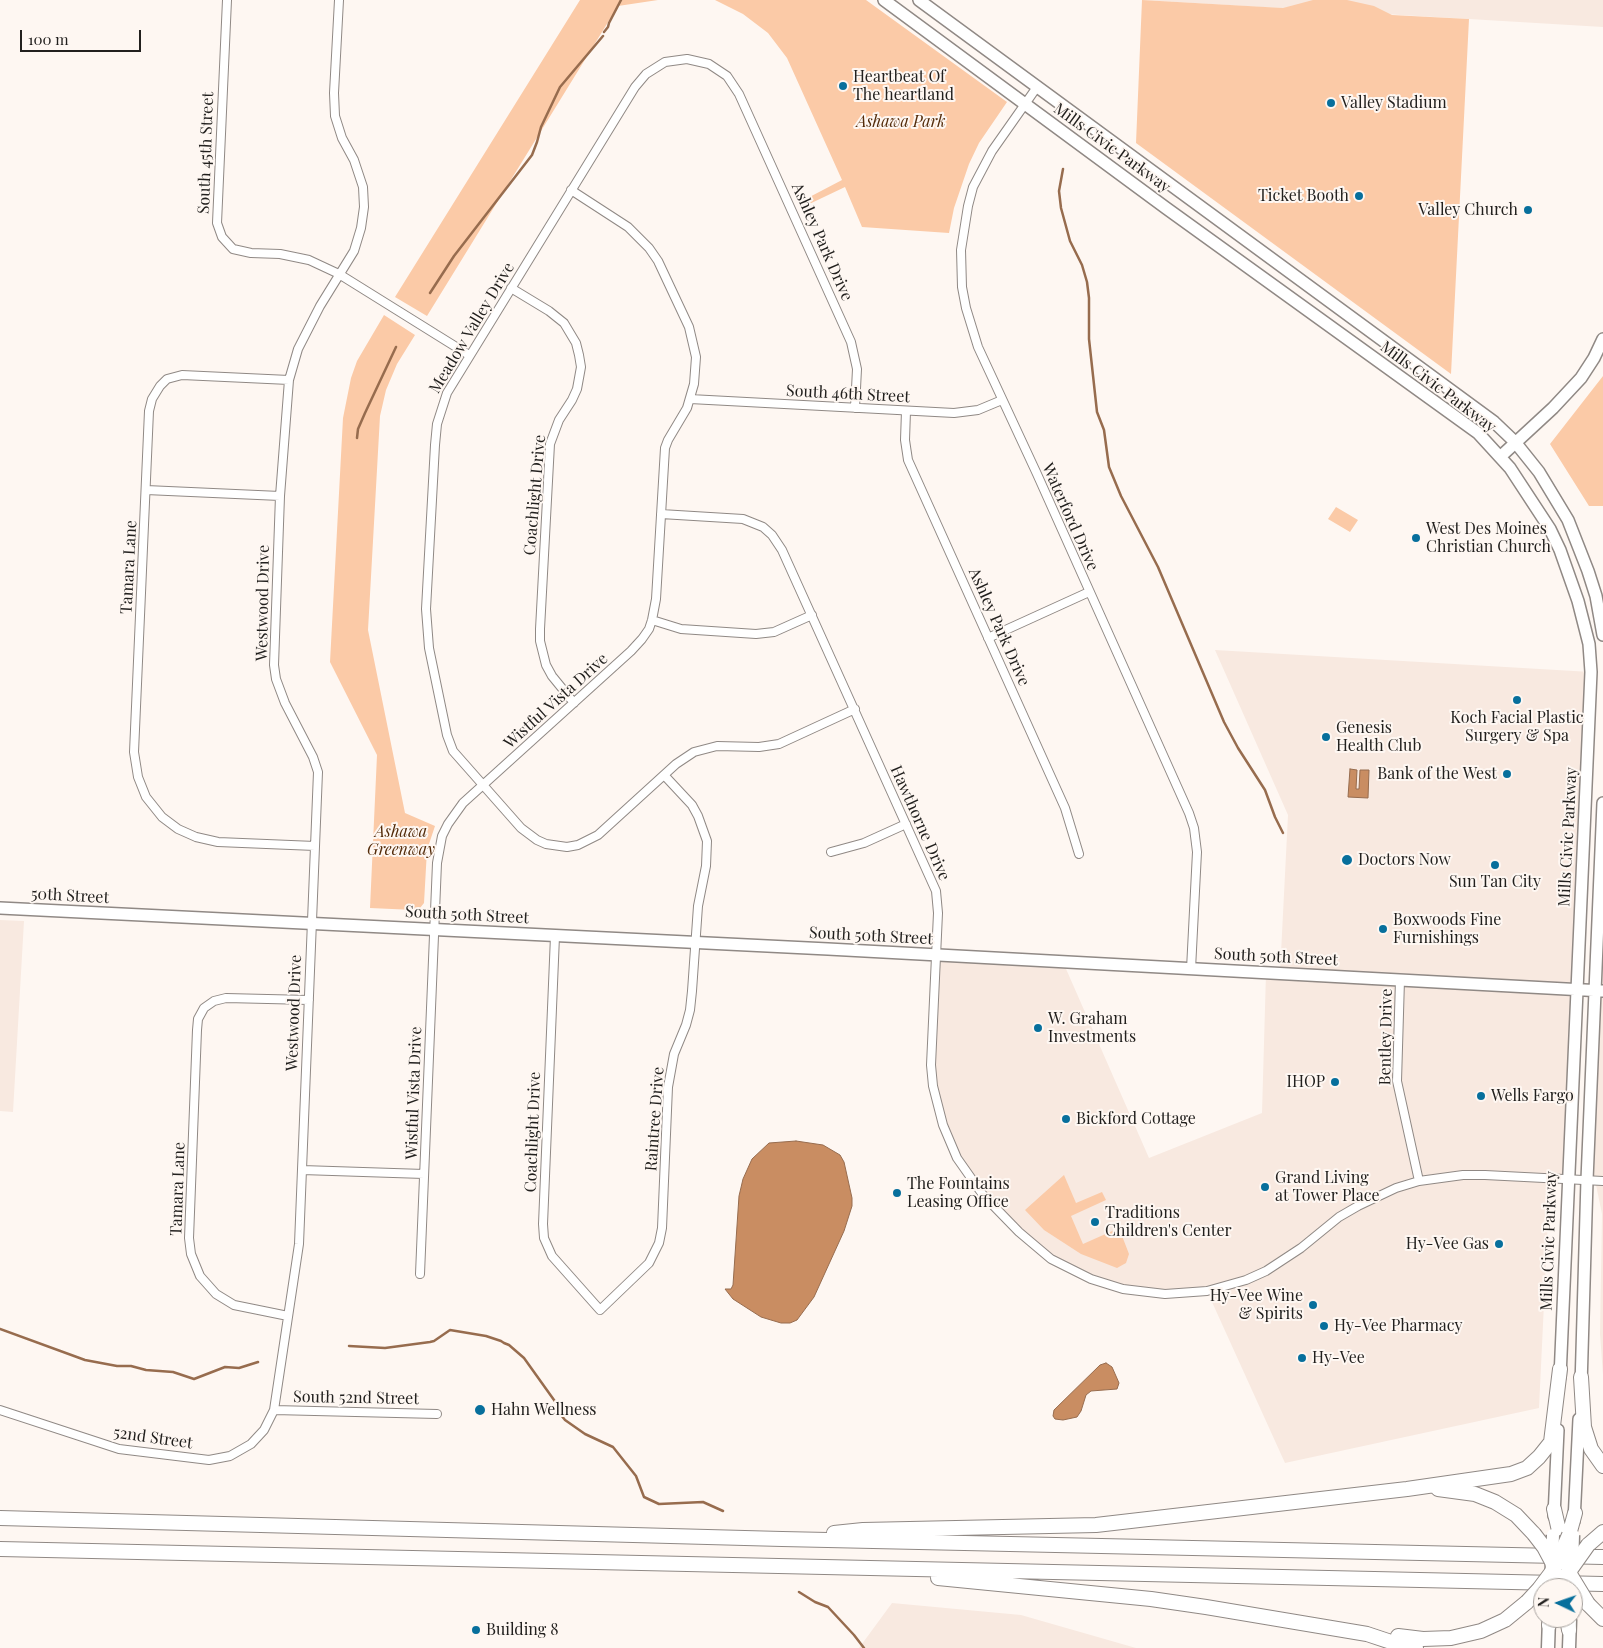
<!DOCTYPE html>
<style>
body{margin:0}
#map{position:relative;width:1603px;height:1648px;overflow:hidden;background:#fef7f2;font-family:"Playfair Display",serif}
canvas{display:block}
.north{position:absolute;left:1533px;top:1578px;width:50px;height:50px;box-sizing:border-box;background:#fef7f2;border:1px solid #a6a19d;border-radius:50%;rotate:273deg;font-size:14px;font-weight:700;line-height:20px;text-align:center;color:#22201e}
.north::after{content:'';display:block;margin:auto;width:18px;height:22px;background:#076f9c;clip-path:polygon(50% 0,100% 100%,50% 72%,0 100%)}
.scale{position:absolute;left:20px;top:30px;width:121px;height:22px;box-sizing:border-box;border:2px solid #22201e;border-top:0;padding-left:6px;font-size:15px;line-height:18px;white-space:nowrap;color:#22201e;-webkit-text-stroke:4px #fef7f2;paint-order:stroke}
</style>
<div id="map">
<canvas width="1603" height="1648"></canvas>
<div class="north">N</div>
<div class="scale">100 m</div>
</div>
<script>
const g = document.querySelector('canvas').getContext('2d');
g.lineJoin = 'round';
function fill(path, color) {
  g.fillStyle = color;
  g.fill(path, 'evenodd');
}
function toPath(rows) {
  const path = new Path2D();
  for (const r of rows) {
    path.moveTo(r[0], r[1]);
    for (let i = 2; i < r.length; i += 2) path.lineTo(r[i], r[i + 1]);
  }
  return path;
}
function strokePath(path, color, width, dash) {
  g.strokeStyle = color;
  g.lineWidth = width;
  g.lineCap = dash ? 'butt' : 'round';
  g.setLineDash(dash || []);
  g.stroke(path);
}
function drawText(font, color, halo, rows, align = 'center') {
  g.font = font + ' "Playfair Display",serif';
  g.lineWidth = 4;
  g.setLineDash([]);
  g.textBaseline = 'middle';
  g.strokeStyle = halo;
  g.fillStyle = color;
  for (const [text, x, y, turn = 0] of rows) {
    g.save();
    g.translate(x, y);
    g.rotate((+turn || 0) * Math.PI / 180);
    g.textAlign = isNaN(turn) ? turn : align;
    if (halo) g.strokeText(text, 0, 0);
    g.fillText(text, 0, 0);
    g.restore();
  }
}
const built = toPath([
 [1142,0,1603,0,1603,27,1469,19],
 [1215,650,1591,672,1568,1179,1550,1178,1539,1408,1285,1463,1207,1291,1141,1292,1068,1268,994,1208,957,1158,933,1086,936,955,1063,962,1149,1158,1262,1113,1266,973,1280,973,1288,815],
 [1603,803,1603,1375,1600,1334,1602,1214,1595,1180,1587,1180],
 [0,920,24,921,13,1112,0,1111],
 [892,1603,1021,1615,1136,1648,859,1648]
]);
const green = toPath([
 [580,0,658,0,618,6,427,316,395,297],
 [715,0,866,0,1007,102,979,143,969,164,954,208,949,233,862,227,845,187,803,207,800,202,842,180,787,58,768,33,743,14],
 [1142,0,1283,8,1313,0,1347,0,1374,6,1392,15,1469,19,1451,374,1136,143],
 [384,315,415,335,397,364,386,390,380,416,368,630,405,813,435,826,427,850,424,903,420,908,414,910,370,908,377,755,330,662,343,418,351,378,357,361],
 [1603,376,1603,506,1589,506,1550,444],
 [1336,507,1358,520,1350,532,1328,519],
 [1064,1175,1076,1203,1102,1192,1106,1200,1071,1216,1083,1244,1119,1228,1129,1254,1126,1263,1117,1268,1081,1254,1044,1230,1025,1210]
]);
const water = toPath([
 [1350,769,1357,770,1356,789,1359,789,1360,770,1369,770,1368,798,1348,797,1350,769],
 [796,1141,823,1145,840,1155,844,1162,852,1198,852,1206,844,1231,814,1297,797,1320,790,1323,781,1323,761,1317,733,1299,725,1289,731,1289,733,1285,739,1196,743,1179,752,1159,769,1143,796,1141],
 [1106,1363,1112,1367,1119,1383,1117,1389,1091,1391,1086,1395,1081,1411,1077,1417,1063,1420,1055,1419,1053,1416,1054,1410,1100,1365,1106,1363]
]);
const stream = toPath([
 [604,32,608,27,609,23,621,0],
 [1063,169,1059,191,1061,208,1070,241,1082,265,1087,282,1089,298,1089,339,1097,412,1104,430,1109,467,1121,496,1158,567,1224,722,1238,748,1265,790,1275,817,1283,833],
 [430,293,454,256,532,155,537,142,541,127,560,87,603,36],
 [357,438,358,429,365,413,396,347],
 [0,1329,85,1360,117,1366,131,1366,146,1370,173,1372,194,1379,225,1367,239,1368,258,1362],
 [349,1346,385,1348,430,1342,434,1341,450,1330,486,1336,501,1341,504,1343,509,1345,524,1358,559,1407,561,1415,565,1420,585,1434,613,1447,636,1476,644,1497,659,1504,703,1502,723,1511],
 [799,1592,815,1602,828,1607,854,1635,864,1648]
]);
const street = toPath([
 [227,0,217,223,222,237,233,249,251,253,280,254,309,260,339,274,469,355],
 [1037,87,992,151,973,187,968,206,961,250,962,287,966,308,978,347,1037,474,1189,813,1194,828,1197,852,1191,969],
 [511,288,549,311,564,323,576,343,579,355,581,367,577,389,572,400,559,420,550,444,540,629,540,641,546,665,552,676,574,703],
 [289,380,182,375,167,379,160,386,152,399,149,411,134,752,138,777,146,797,162,817,178,829,196,837,218,842,315,846],
 [690,399,954,413,978,410,1002,400],
 [906,411,905,440,908,460,1065,808,1079,854],
 [146,490,280,496],
 [661,514,743,519,763,527,772,535,782,550,936,891,938,913,931,1065,933,1086,943,1125,957,1158,983,1195,1019,1232,1051,1259,1091,1279,1123,1289,1165,1294,1207,1291,1246,1280,1266,1271,1301,1248,1339,1217,1358,1206,1396,1188,1419,1181,1463,1175,1485,1175,1603,1181],
 [652,620,681,629,756,634,774,632,812,615],
 [988,638,1089,592],
 [855,709,779,744,759,747,717,746,694,752,676,764,598,835,578,845,567,847,546,844,537,840,521,828,453,751,447,735,429,648,426,609,435,445,437,424,447,393,635,87,646,74,665,62,687,59,709,64,727,76,739,94,851,342,857,369,855,408],
 [831,852,864,843,906,824],
 [555,936,543,1224,544,1238,552,1256,600,1310,649,1263,659,1243,662,1228,668,1087,674,1054,686,1025,690,1010,692,991,698,906,706,866,707,841,698,816,692,805,664,775],
 [1400,980,1397,1081,1419,1181],
 [302,1170,424,1174],
 [420,1274,437,863,442,836,448,824,463,803,631,651,642,639,649,629,652,620,656,599,665,448,668,440,687,408,694,384,696,357,689,327,658,261,649,248,628,227,571,190],
 [288,1316,234,1305,216,1294,200,1276,191,1254,189,1238,197,1030,198,1019,204,1008,214,1001,226,998,309,1000],
 [0,1410,119,1449,209,1460,230,1456,251,1444,264,1430,274,1410,299,1244,318,772,313,757,285,703,276,679,274,665,280,496,289,380,298,349,320,306,354,251,361,228,364,207,363,187,354,160,342,138,335,116,334,93,339,0],
 [274,1410,437,1414]
]);
const secondary = toPath([
 [884,0,1166,208,1478,433,1510,468,1550,529,1560,550,1578,601,1589,644,1591,672,1560,1377],
 [919,0,1494,422,1515,442,1539,472,1568,520,1588,571,1596,596,1603,635],
 [1500,457,1553,408,1581,378,1594,358,1603,339],
 [0,908,828,949,1603,991],
 [1581,1386,1587,1180,1603,803],
 [1554,1516,1558,1430],
 [1574,1521,1579,1419]
]);
const primary = toPath([
 [1548,1648,1549,1618],
 [1569,1648,1570,1620]
]);
const highway = toPath([
 [1581,1377,1584,1427,1591,1449,1603,1466],
 [1438,1489,1475,1494,1495,1502,1516,1515,1534,1534],
 [1554,1509,1560,1535],
 [0,1518,782,1539,1603,1557],
 [834,1533,863,1530,1096,1525,1407,1489,1511,1474,1527,1468,1539,1457,1551,1442,1560,1369],
 [1569,1535,1575,1513],
 [1588,1545,1603,1532],
 [0,1549,1603,1584],
 [938,1578,1151,1599,1206,1607,1367,1634,1394,1643,1416,1648],
 [1588,1604,1603,1619],
 [1567,1618,1569,1630],
 [1549,1625,1551,1618],
 [1398,1636,1423,1639,1451,1638,1481,1631,1505,1620,1527,1602]
]);
const primaryBridge = toPath([
 [1572,1566,1573,1535],
 [1551,1588,1553,1535]
]);
const highwayBridge = toPath([
 [1534,1534,1544,1547,1552,1562,1560,1588],
 [1563,1548,1571,1576,1588,1604],
 [1566,1576,1588,1545],
 [1527,1602,1539,1589,1554,1569,1569,1535]
]);
const markers = [
 [843,86,5,"#076f9c"],
 [1331,103,5,"#076f9c"],
 [1359,196,5,"#076f9c"],
 [1528,210,5,"#076f9c"],
 [1416,538,5,"#076f9c"],
 [1517,700,5,"#076f9c"],
 [1326,737,5,"#076f9c"],
 [1507,774,5,"#076f9c"],
 [1347,860,6,"#076f9c"],
 [1495,865,5,"#076f9c"],
 [1383,929,5,"#076f9c"],
 [1038,1028,5,"#076f9c"],
 [1335,1082,5,"#076f9c"],
 [1481,1096,5,"#076f9c"],
 [1066,1119,5,"#076f9c"],
 [1265,1187,5,"#076f9c"],
 [897,1193,5,"#076f9c"],
 [1095,1222,5,"#076f9c"],
 [1499,1244,5,"#076f9c"],
 [1313,1305,5,"#076f9c"],
 [1324,1326,5,"#076f9c"],
 [1302,1358,5,"#076f9c"],
 [480,1410,6,"#076f9c"],
 [476,1630,5,"#076f9c"]
];
const poiNames = [
 ["Heartbeat Of",853,77],
 ["The heartland",853,95],
 ["Valley Stadium",1341,103],
 ["Ticket Booth",1349,196,"right"],
 ["Valley Church",1518,210,"right"],
 ["West Des Moines",1426,529],
 ["Christian Church",1426,547],
 ["Koch Facial Plastic",1517,718,"center"],
 ["Surgery & Spa",1517,736,"center"],
 ["Genesis",1336,728],
 ["Health Club",1336,746],
 ["Bank of the West",1497,774,"right"],
 ["Doctors Now",1358,860],
 ["Sun Tan City",1495,882,"center"],
 ["Boxwoods Fine",1393,920],
 ["Furnishings",1393,938],
 ["W. Graham",1048,1019],
 ["Investments",1048,1037],
 ["IHOP",1325,1082,"right"],
 ["Wells Fargo",1491,1096],
 ["Bickford Cottage",1076,1119],
 ["Grand Living",1275,1178],
 ["at Tower Place",1275,1196],
 ["The Fountains",907,1184],
 ["Leasing Office",907,1202],
 ["Traditions",1105,1213],
 ["Children's Center",1105,1231],
 ["Hy-Vee Gas",1489,1244,"right"],
 ["Hy-Vee Wine",1303,1296,"right"],
 ["& Spirits",1303,1314,"right"],
 ["Hy-Vee Pharmacy",1334,1326],
 ["Hy-Vee",1312,1358],
 ["Hahn Wellness",491,1410],
 ["Building 8",486,1630]
];
const parkNames = [
 ["Ashawa Park",901,122],
 ["Ashawa",401,832],
 ["Greenway",401,850]
];
const streetNames = [
 ["Mills Civic Parkway",1112,148,36],
 ["South 45th Street",206,153,-88],
 ["Ashley Park Drive",822,242,66],
 ["Meadow Valley Drive",472,328,-59],
 ["Mills Civic Parkway",1438,387,37],
 ["South 46th Street",848,394,3],
 ["Coachlight Drive",535,495,-85],
 ["Waterford Drive",1070,517,66],
 ["Tamara Lane",129,567,-87],
 ["Westwood Drive",263,603,-89],
 ["Ashley Park Drive",999,627,66],
 ["Wistful Vista Drive",556,701,-42],
 ["Hawthorne Drive",920,823,66],
 ["Mills Civic Parkway",1568,837,-87],
 ["50th Street",70,896,3],
 ["South 50th Street",467,915,3],
 ["South 50th Street",871,936,3],
 ["South 50th Street",1276,957,3],
 ["Westwood Drive",294,1013,-88],
 ["Bentley Drive",1386,1037,-89],
 ["Wistful Vista Drive",414,1093,-88],
 ["Raintree Drive",655,1119,-86],
 ["Coachlight Drive",533,1132,-88],
 ["Tamara Lane",178,1189,-88],
 ["Mills Civic Parkway",1549,1241,-88],
 ["South 52nd Street",356,1398,1],
 ["52nd Street",153,1438,8]
];
fill(built, '#f8e9e0');
fill(green, '#fbcaa7');
fill(water, '#c98d62');
strokePath(water, '#976c4e', 1);
strokePath(stream, '#976c4e', 2.5);
strokePath(street, '#908985', 10);
strokePath(secondary, '#908985', 14);
strokePath(primary, '#908985', 15);
strokePath(highway, '#908985', 16);
strokePath(street, '#fff', 8);
strokePath(secondary, '#fff', 11);
strokePath(primary, '#fff', 12);
strokePath(highway, '#fff', 14);
strokePath(primaryBridge, '#908985', 15, []);
strokePath(highwayBridge, '#908985', 16, []);
strokePath(primaryBridge, '#fff', 12);
strokePath(highwayBridge, '#fff', 14);
for (const [x, y, r, color] of markers) {
  const dot = new Path2D();
  dot.arc(x, y, r, 0, 2 * Math.PI);
  g.fillStyle = color;
  g.fill(dot);
  strokePath(dot, '#fef7f2', 2);
}
drawText('16px', '#22201e', '#fef7f2', poiNames, 'left');
drawText('italic 16px', '#532b09', '#fef7f2', parkNames);
drawText('16px', '#22201e', '#fef7f2', streetNames);
</script>
